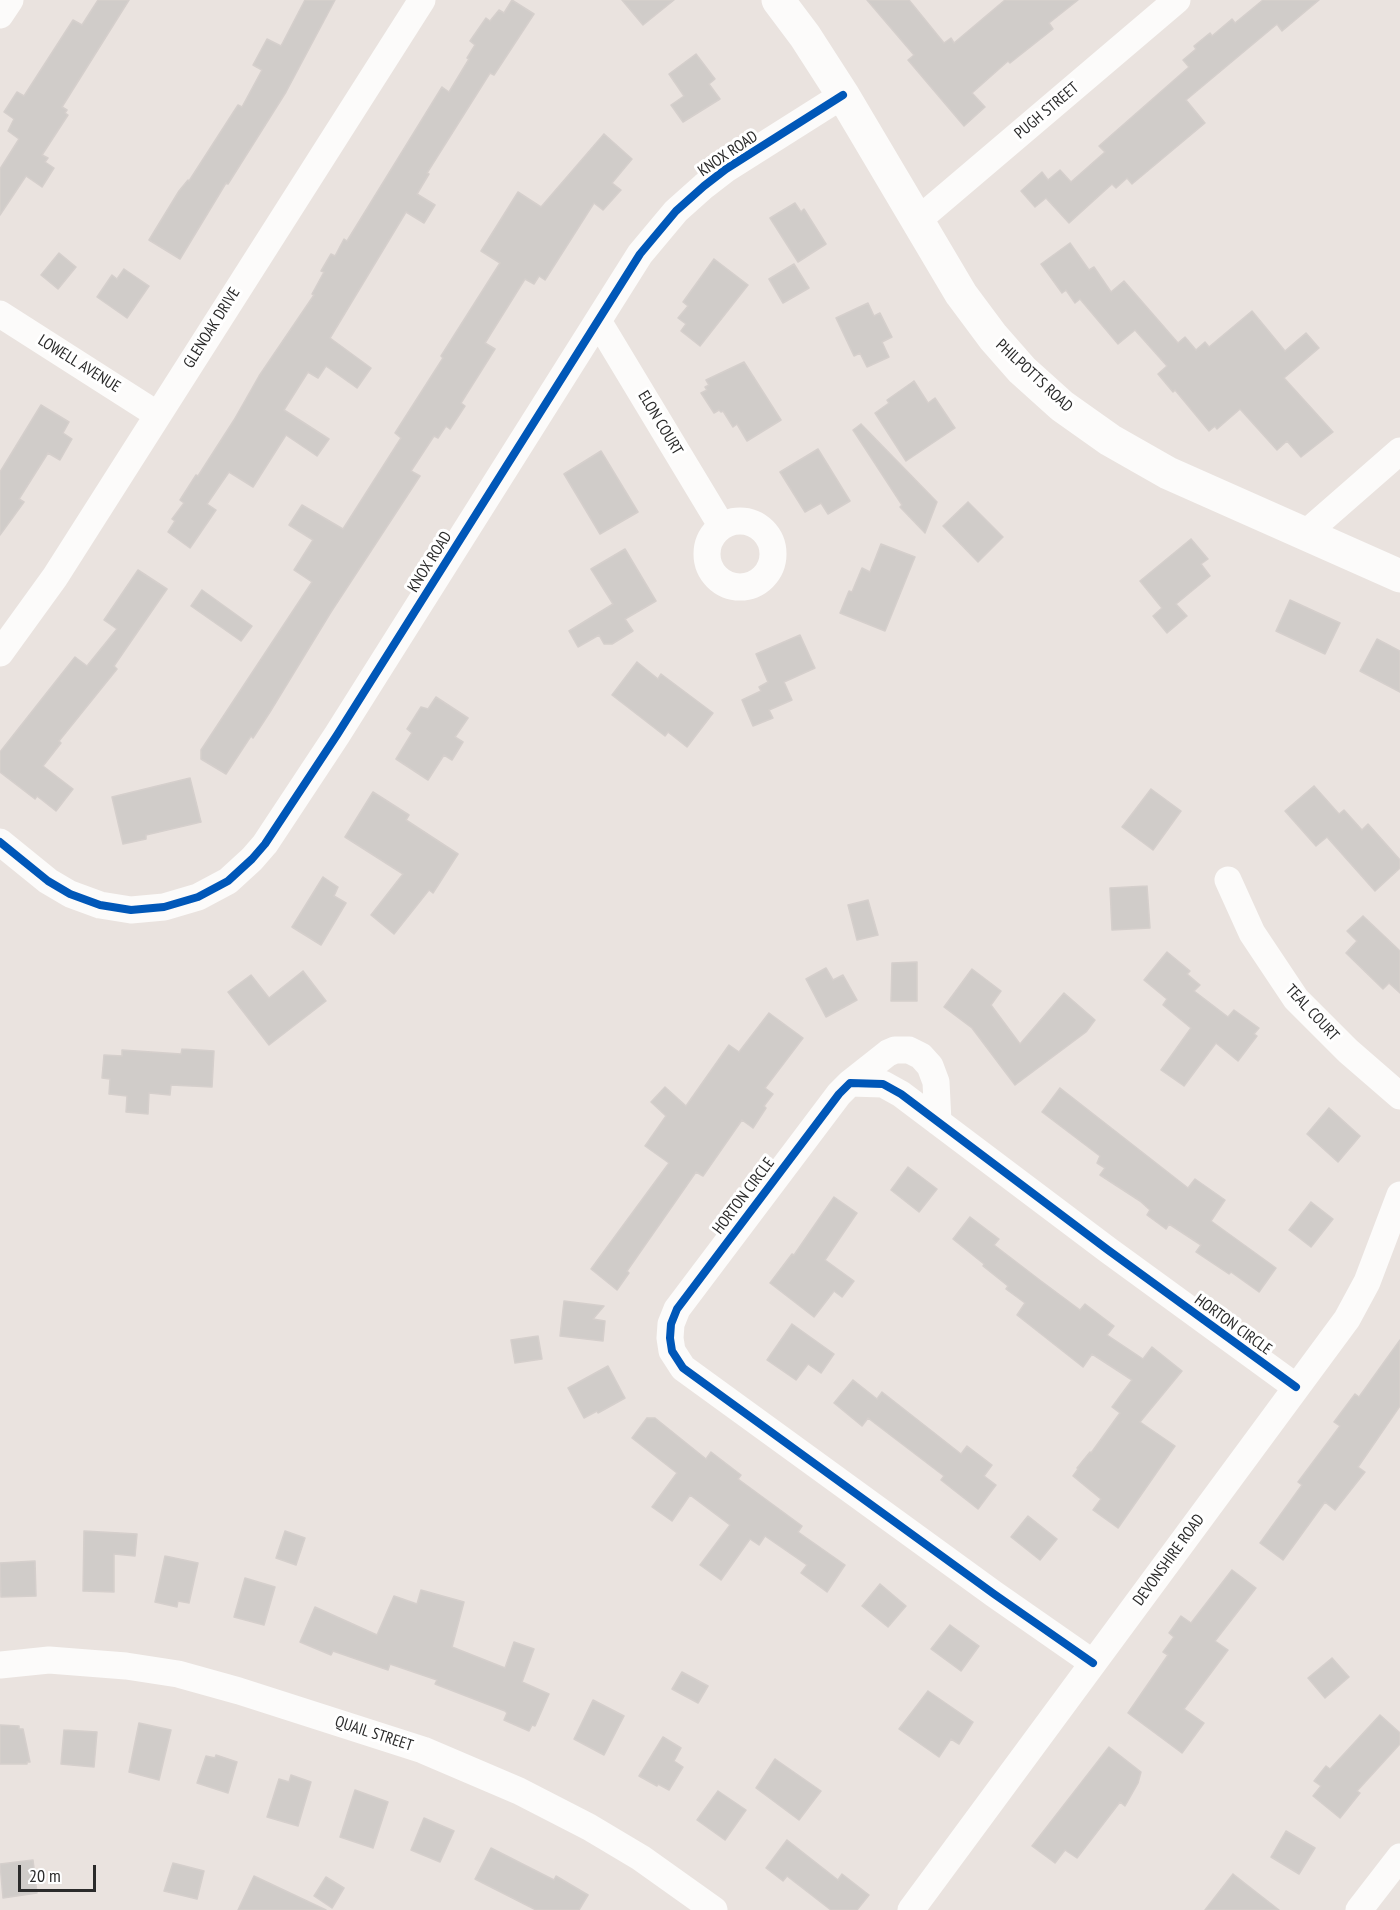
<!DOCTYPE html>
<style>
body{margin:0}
#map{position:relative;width:1400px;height:1910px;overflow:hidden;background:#eae3df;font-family:"PT Sans Narrow",sans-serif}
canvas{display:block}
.scale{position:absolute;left:18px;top:1865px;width:78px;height:27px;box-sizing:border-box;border:3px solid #2b2b2b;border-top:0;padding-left:8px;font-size:18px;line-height:21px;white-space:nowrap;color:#2b2b2b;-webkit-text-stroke:4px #fff;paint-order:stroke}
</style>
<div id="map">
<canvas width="1400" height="1910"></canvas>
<div class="scale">20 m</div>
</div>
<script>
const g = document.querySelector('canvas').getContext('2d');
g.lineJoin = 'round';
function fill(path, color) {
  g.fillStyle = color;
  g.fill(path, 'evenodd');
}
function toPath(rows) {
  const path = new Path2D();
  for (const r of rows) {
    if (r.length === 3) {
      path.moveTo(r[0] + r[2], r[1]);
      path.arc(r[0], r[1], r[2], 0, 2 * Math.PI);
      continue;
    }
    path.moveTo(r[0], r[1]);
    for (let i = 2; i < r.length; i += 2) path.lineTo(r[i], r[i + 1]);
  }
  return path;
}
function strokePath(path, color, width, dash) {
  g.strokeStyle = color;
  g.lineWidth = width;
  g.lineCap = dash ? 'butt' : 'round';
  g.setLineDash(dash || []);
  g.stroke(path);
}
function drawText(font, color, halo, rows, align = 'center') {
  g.font = font + ' "PT Sans Narrow",sans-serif';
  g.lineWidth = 6;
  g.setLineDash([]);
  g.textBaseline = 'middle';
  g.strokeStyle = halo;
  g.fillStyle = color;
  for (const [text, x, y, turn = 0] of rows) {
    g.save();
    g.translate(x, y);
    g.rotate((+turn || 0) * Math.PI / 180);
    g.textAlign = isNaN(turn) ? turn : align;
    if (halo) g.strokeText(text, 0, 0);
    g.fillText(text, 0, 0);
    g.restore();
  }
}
const building = toPath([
 [98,0,129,0,62,107,67,110,65,113,68,115,42,155,48,158,45,162,54,168,42,187,26,176,0,215,0,169,19,139,8,131,14,119,4,112,17,92,24,96,73,20,82,25,98,0],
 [305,0,335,0,286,92,228,184,226,183,180,259,149,240,179,191,188,180,189,181,238,105,242,107,262,70,253,65,267,39,281,46,305,0],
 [512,0,534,14,494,75,490,73,427,173,429,174,417,194,435,205,424,223,406,212,330,338,371,368,357,388,326,366,318,378,308,372,284,410,329,439,317,456,286,435,253,487,229,472,207,504,216,510,190,548,168,532,175,521,172,519,184,503,180,500,196,475,198,476,234,420,259,376,314,295,312,294,324,272,321,271,331,254,335,256,344,239,347,241,442,87,449,92,469,59,467,58,475,45,470,41,486,18,490,21,499,10,504,13,512,0],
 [622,0,674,0,643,25,622,0],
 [867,0,909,0,944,43,951,38,954,43,1005,0,1078,0,1049,23,1053,29,1010,63,1008,61,972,93,985,107,964,126,908,60,914,55,867,0],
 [1263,0,1319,0,1282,31,1277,24,1186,100,1205,123,1132,184,1127,178,1116,188,1112,184,1069,223,1046,198,1035,207,1021,191,1042,172,1048,180,1060,170,1071,182,1105,152,1099,146,1189,67,1183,60,1196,49,1194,46,1210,33,1212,36,1232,19,1235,23,1263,0],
 [696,54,715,79,709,84,720,99,683,122,671,105,684,96,669,74,696,54],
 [604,134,632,159,612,183,621,190,603,210,594,203,545,280,539,276,534,284,525,279,485,343,495,349,461,403,465,406,450,429,446,426,438,438,434,436,411,471,420,476,331,612,270,712,253,738,251,736,226,774,201,759,201,750,312,582,294,570,313,540,289,525,302,505,343,529,401,438,395,433,443,358,441,356,500,263,481,251,518,192,541,207,604,134],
 [795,203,801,212,804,209,826,244,798,262,770,218,795,203],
 [1070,243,1089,270,1094,267,1111,292,1124,281,1178,343,1185,337,1196,350,1205,342,1209,347,1252,311,1285,351,1306,333,1319,348,1284,378,1333,432,1301,457,1287,441,1277,450,1240,409,1217,429,1215,426,1209,431,1175,390,1173,392,1158,374,1167,366,1135,330,1118,344,1080,299,1075,303,1066,290,1062,293,1041,264,1070,243],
 [59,253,76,267,58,289,41,275,59,253],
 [714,259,748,285,700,346,681,331,686,324,678,318,688,306,683,302,714,259],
 [794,264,809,288,783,303,769,279,794,264],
 [124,269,149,286,127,318,97,297,112,275,117,279,124,269],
 [868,303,874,316,880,313,892,337,882,342,889,357,867,367,860,353,854,356,836,318,868,303],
 [744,362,781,420,747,441,737,424,733,427,723,411,721,412,719,410,714,413,701,393,707,390,705,387,709,385,706,380,744,362],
 [914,381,928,403,935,398,955,428,906,461,875,413,889,403,887,400,914,381],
 [41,405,69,422,63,433,72,439,60,460,48,453,19,499,24,502,0,535,0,472,41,405],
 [861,424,937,502,925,533,900,507,902,505,853,430,861,424],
 [818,449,850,501,828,514,821,503,805,512,780,472,818,449],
 [601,451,638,512,600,534,564,474,601,451],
 [968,502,1003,537,978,562,943,526,968,502],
 [1191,539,1208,559,1201,564,1210,576,1176,604,1187,616,1167,633,1153,616,1162,608,1140,581,1191,539],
 [881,544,915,557,885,631,840,613,849,591,852,592,862,568,870,572,881,544],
 [625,549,656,601,625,619,633,631,612,644,604,644,599,635,578,647,569,631,613,604,591,569,625,549],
 [138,570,167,589,114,666,117,669,59,741,61,743,43,766,73,789,56,811,37,796,35,799,0,772,0,752,75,657,87,666,117,629,104,620,138,570],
 [202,590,252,626,241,641,191,606,202,590],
 [1290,600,1340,623,1325,654,1276,631,1290,600],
 [800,635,815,668,784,682,792,700,769,710,773,718,753,726,742,700,761,691,759,687,768,682,756,654,800,635],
 [1377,639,1400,651,1400,692,1360,671,1377,639],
 [637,662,658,679,661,674,713,713,687,747,668,732,665,736,612,695,637,662],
 [436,697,468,718,455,737,463,742,452,760,444,755,428,780,396,759,412,733,407,729,421,707,428,709,436,697],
 [190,778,201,822,146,835,146,839,123,844,112,797,190,778],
 [1314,786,1339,814,1344,810,1362,830,1368,824,1400,860,1400,868,1375,891,1327,837,1316,846,1285,811,1314,786],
 [1151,789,1181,811,1153,850,1122,827,1151,789],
 [373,792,409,815,406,820,458,854,433,893,429,890,394,934,371,915,403,874,345,837,373,792],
 [323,877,338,887,334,896,346,903,321,945,292,927,323,877],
 [1147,886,1150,928,1112,930,1110,888,1147,886],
 [868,900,878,935,857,940,848,905,868,900],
 [1363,916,1400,951,1400,993,1389,983,1383,989,1346,953,1357,941,1347,931,1363,916],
 [1167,952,1190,971,1187,974,1200,985,1194,991,1228,1017,1234,1010,1259,1028,1254,1034,1257,1036,1238,1061,1216,1043,1184,1086,1161,1070,1191,1028,1163,1005,1167,999,1144,980,1167,952],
 [917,962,917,1001,891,1001,892,963,917,962],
 [826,968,833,980,843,975,857,1000,826,1017,806,979,826,968],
 [972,969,1001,991,991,1005,1020,1044,1064,993,1095,1020,1086,1032,1015,1085,972,1028,944,1007,972,969],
 [303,971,326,1001,269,1045,228,992,251,975,269,998,303,971],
 [769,1013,803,1038,765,1088,773,1094,764,1106,766,1108,753,1128,742,1120,703,1176,696,1172,627,1271,629,1273,617,1290,591,1269,669,1163,645,1146,666,1116,651,1102,665,1087,686,1106,729,1045,739,1052,769,1013],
 [182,1049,214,1051,212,1087,171,1085,170,1095,149,1093,148,1114,126,1112,127,1096,109,1094,110,1079,102,1078,104,1055,122,1056,122,1050,181,1054,182,1049],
 [1060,1088,1188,1188,1195,1179,1225,1200,1211,1221,1276,1268,1259,1292,1231,1272,1229,1274,1196,1252,1201,1245,1169,1224,1166,1229,1147,1215,1150,1210,1140,1201,1100,1175,1105,1168,1097,1163,1100,1156,1042,1112,1060,1088],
 [1329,1108,1360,1136,1338,1162,1307,1134,1329,1108],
 [908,1167,937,1189,919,1212,891,1190,908,1167],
 [834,1197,857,1213,825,1260,854,1281,842,1297,834,1291,814,1317,770,1283,792,1254,794,1255,834,1197],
 [1311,1202,1333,1219,1311,1247,1289,1230,1311,1202],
 [970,1217,999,1239,994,1245,1041,1281,1080,1310,1085,1304,1114,1326,1107,1335,1143,1359,1152,1347,1182,1371,1140,1422,1175,1446,1118,1528,1093,1510,1101,1499,1073,1476,1078,1469,1077,1468,1090,1452,1091,1453,1120,1413,1112,1407,1132,1380,1092,1354,1083,1367,1017,1315,1025,1303,1006,1289,1008,1286,983,1266,984,1264,953,1239,970,1217],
 [564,1301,604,1306,593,1319,605,1321,603,1341,560,1336,564,1301],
 [792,1324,834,1354,821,1373,808,1364,796,1380,767,1360,792,1324],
 [538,1336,542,1359,515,1363,511,1340,538,1336],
 [1400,1340,1400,1406,1358,1467,1365,1472,1335,1510,1325,1502,1283,1560,1260,1543,1302,1485,1298,1482,1340,1426,1334,1422,1355,1394,1359,1397,1400,1340],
 [608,1366,625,1398,598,1413,597,1411,584,1418,568,1388,608,1366],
 [853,1380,877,1399,882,1392,961,1454,967,1446,992,1465,984,1476,996,1485,978,1509,941,1480,944,1476,868,1418,862,1426,834,1403,853,1380],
 [647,1418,655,1418,706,1459,711,1452,741,1475,738,1479,802,1526,798,1532,845,1565,827,1592,801,1573,807,1565,765,1536,759,1545,750,1539,721,1580,700,1565,730,1525,690,1495,672,1521,652,1507,677,1473,632,1438,647,1418],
 [1028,1516,1057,1539,1040,1560,1011,1537,1028,1516],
 [84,1531,137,1534,135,1556,114,1554,114,1592,83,1591,84,1531],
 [285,1531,305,1538,296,1565,276,1558,285,1531],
 [165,1556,198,1563,189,1603,178,1601,177,1607,155,1602,165,1556],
 [35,1561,36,1596,1,1597,0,1563,35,1561],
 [1232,1570,1256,1588,1215,1641,1228,1650,1184,1709,1204,1723,1182,1753,1128,1713,1168,1655,1163,1652,1174,1637,1169,1633,1181,1616,1191,1623,1232,1570],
 [245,1578,275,1587,264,1625,234,1617,245,1578],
 [880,1584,906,1606,888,1627,862,1606,880,1584],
 [421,1590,464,1602,452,1647,505,1668,514,1642,534,1649,522,1682,549,1694,535,1726,532,1725,529,1731,504,1720,507,1713,505,1711,435,1684,437,1680,390,1664,388,1670,333,1651,331,1655,300,1642,315,1607,377,1635,394,1596,417,1604,421,1590],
 [950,1625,979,1646,961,1671,931,1649,950,1625],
 [1332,1658,1349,1677,1325,1698,1308,1678,1332,1658],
 [682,1672,708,1686,698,1703,672,1689,682,1672],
 [928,1691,973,1722,959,1744,951,1739,939,1757,899,1729,928,1691],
 [593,1700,624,1716,604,1755,574,1739,593,1700],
 [1380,1715,1400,1733,1400,1744,1357,1791,1360,1793,1340,1818,1313,1796,1321,1786,1314,1781,1326,1766,1330,1769,1380,1715],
 [139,1723,171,1730,159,1780,129,1772,139,1723],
 [0,1725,19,1726,19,1729,23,1729,30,1762,27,1762,27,1764,0,1764,0,1725],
 [64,1730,97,1732,94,1767,61,1764,64,1730],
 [663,1737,681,1748,674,1761,683,1767,669,1790,658,1784,657,1786,639,1776,663,1737],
 [1109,1747,1141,1772,1138,1783,1125,1806,1120,1802,1077,1858,1065,1850,1055,1863,1032,1846,1109,1747],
 [216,1755,237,1762,228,1793,197,1783,206,1756,215,1758,216,1755],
 [775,1759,821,1791,799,1820,756,1788,775,1759],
 [291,1775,311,1782,298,1826,267,1817,279,1779,289,1782,291,1775],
 [355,1790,388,1802,373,1848,340,1837,355,1790],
 [718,1791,746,1810,725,1840,697,1820,718,1791],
 [424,1818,454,1831,440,1862,411,1850,424,1818],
 [1286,1831,1315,1848,1299,1874,1271,1857,1286,1831],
 [787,1840,838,1880,842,1874,869,1895,857,1910,831,1910,787,1876,783,1881,766,1868,787,1840],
 [491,1848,554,1880,556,1876,588,1895,579,1910,536,1910,475,1879,491,1848],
 [33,1860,37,1893,3,1898,0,1864,33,1860],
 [173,1863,204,1871,197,1899,164,1891,173,1863],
 [1233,1874,1247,1885,1279,1910,1205,1910,1233,1874],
 [254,1876,326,1910,238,1910,254,1876],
 [326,1877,344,1888,332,1908,314,1896,326,1877]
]);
const street = toPath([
 [0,15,10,0],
 [917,221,1177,0],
 [0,314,158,415],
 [598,321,721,525],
 [740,554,33],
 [1305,534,1400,451],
 [0,653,55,577,422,0],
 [0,842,48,881,70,894,100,905,131,910,164,907,198,897,228,881,252,859,265,844,337,735,640,254,676,211,704,186,726,169,843,95],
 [1228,880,1252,933,1296,999,1348,1051,1400,1096],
 [850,1083,888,1053,895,1050,909,1050,921,1056,930,1066,936,1082,938,1122],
 [1093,1663,994,1594,683,1368,672,1351,670,1338,671,1324,677,1309,839,1094,850,1083,883,1084,901,1094,1108,1250,1296,1387],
 [0,1665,49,1660,126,1666,178,1674,239,1691,423,1750,519,1791,589,1827,641,1858,714,1910],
 [911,1910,1347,1319,1367,1282,1400,1195],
 [1359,1910,1400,1857]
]);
const secondary = toPath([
 [778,0,805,36,843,95,961,294,993,337,1022,370,1062,406,1110,440,1168,473,1400,576]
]);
const cycleway = toPath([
 [0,842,48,881,70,894,100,905,131,910,164,907,198,897,228,881,252,859,265,844,337,735,640,254,676,211,704,186,726,169,843,95],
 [1093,1663,994,1594,683,1368,672,1351,670,1338,671,1324,677,1309,839,1094,850,1083,883,1084,901,1094,1108,1250,1296,1387]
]);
const streetNames = [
 ["PUGH STREET",1047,111,-40],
 ["KNOX ROAD",728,154,-34],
 ["GLENOAK DRIVE",212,328,-58],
 ["LOWELL AVENUE",79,364,32],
 ["PHILPOTTS ROAD",1034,376,43],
 ["ELON COURT",660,423,59],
 ["KNOX ROAD",430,562,-58],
 ["TEAL COURT",1312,1013,47],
 ["HORTON CIRCLE",744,1196,-53],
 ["HORTON CIRCLE",1233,1325,36],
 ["DEVONSHIRE ROAD",1169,1560,-54],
 ["QUAIL STREET",374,1734,18]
];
fill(building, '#d0ccc9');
strokePath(building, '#d5cfcc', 1.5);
strokePath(street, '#fcfbfa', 27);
strokePath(secondary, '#fcfbfa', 33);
strokePath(cycleway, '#0057b8', 8);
drawText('16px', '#2b2b2b', '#fff', streetNames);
</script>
